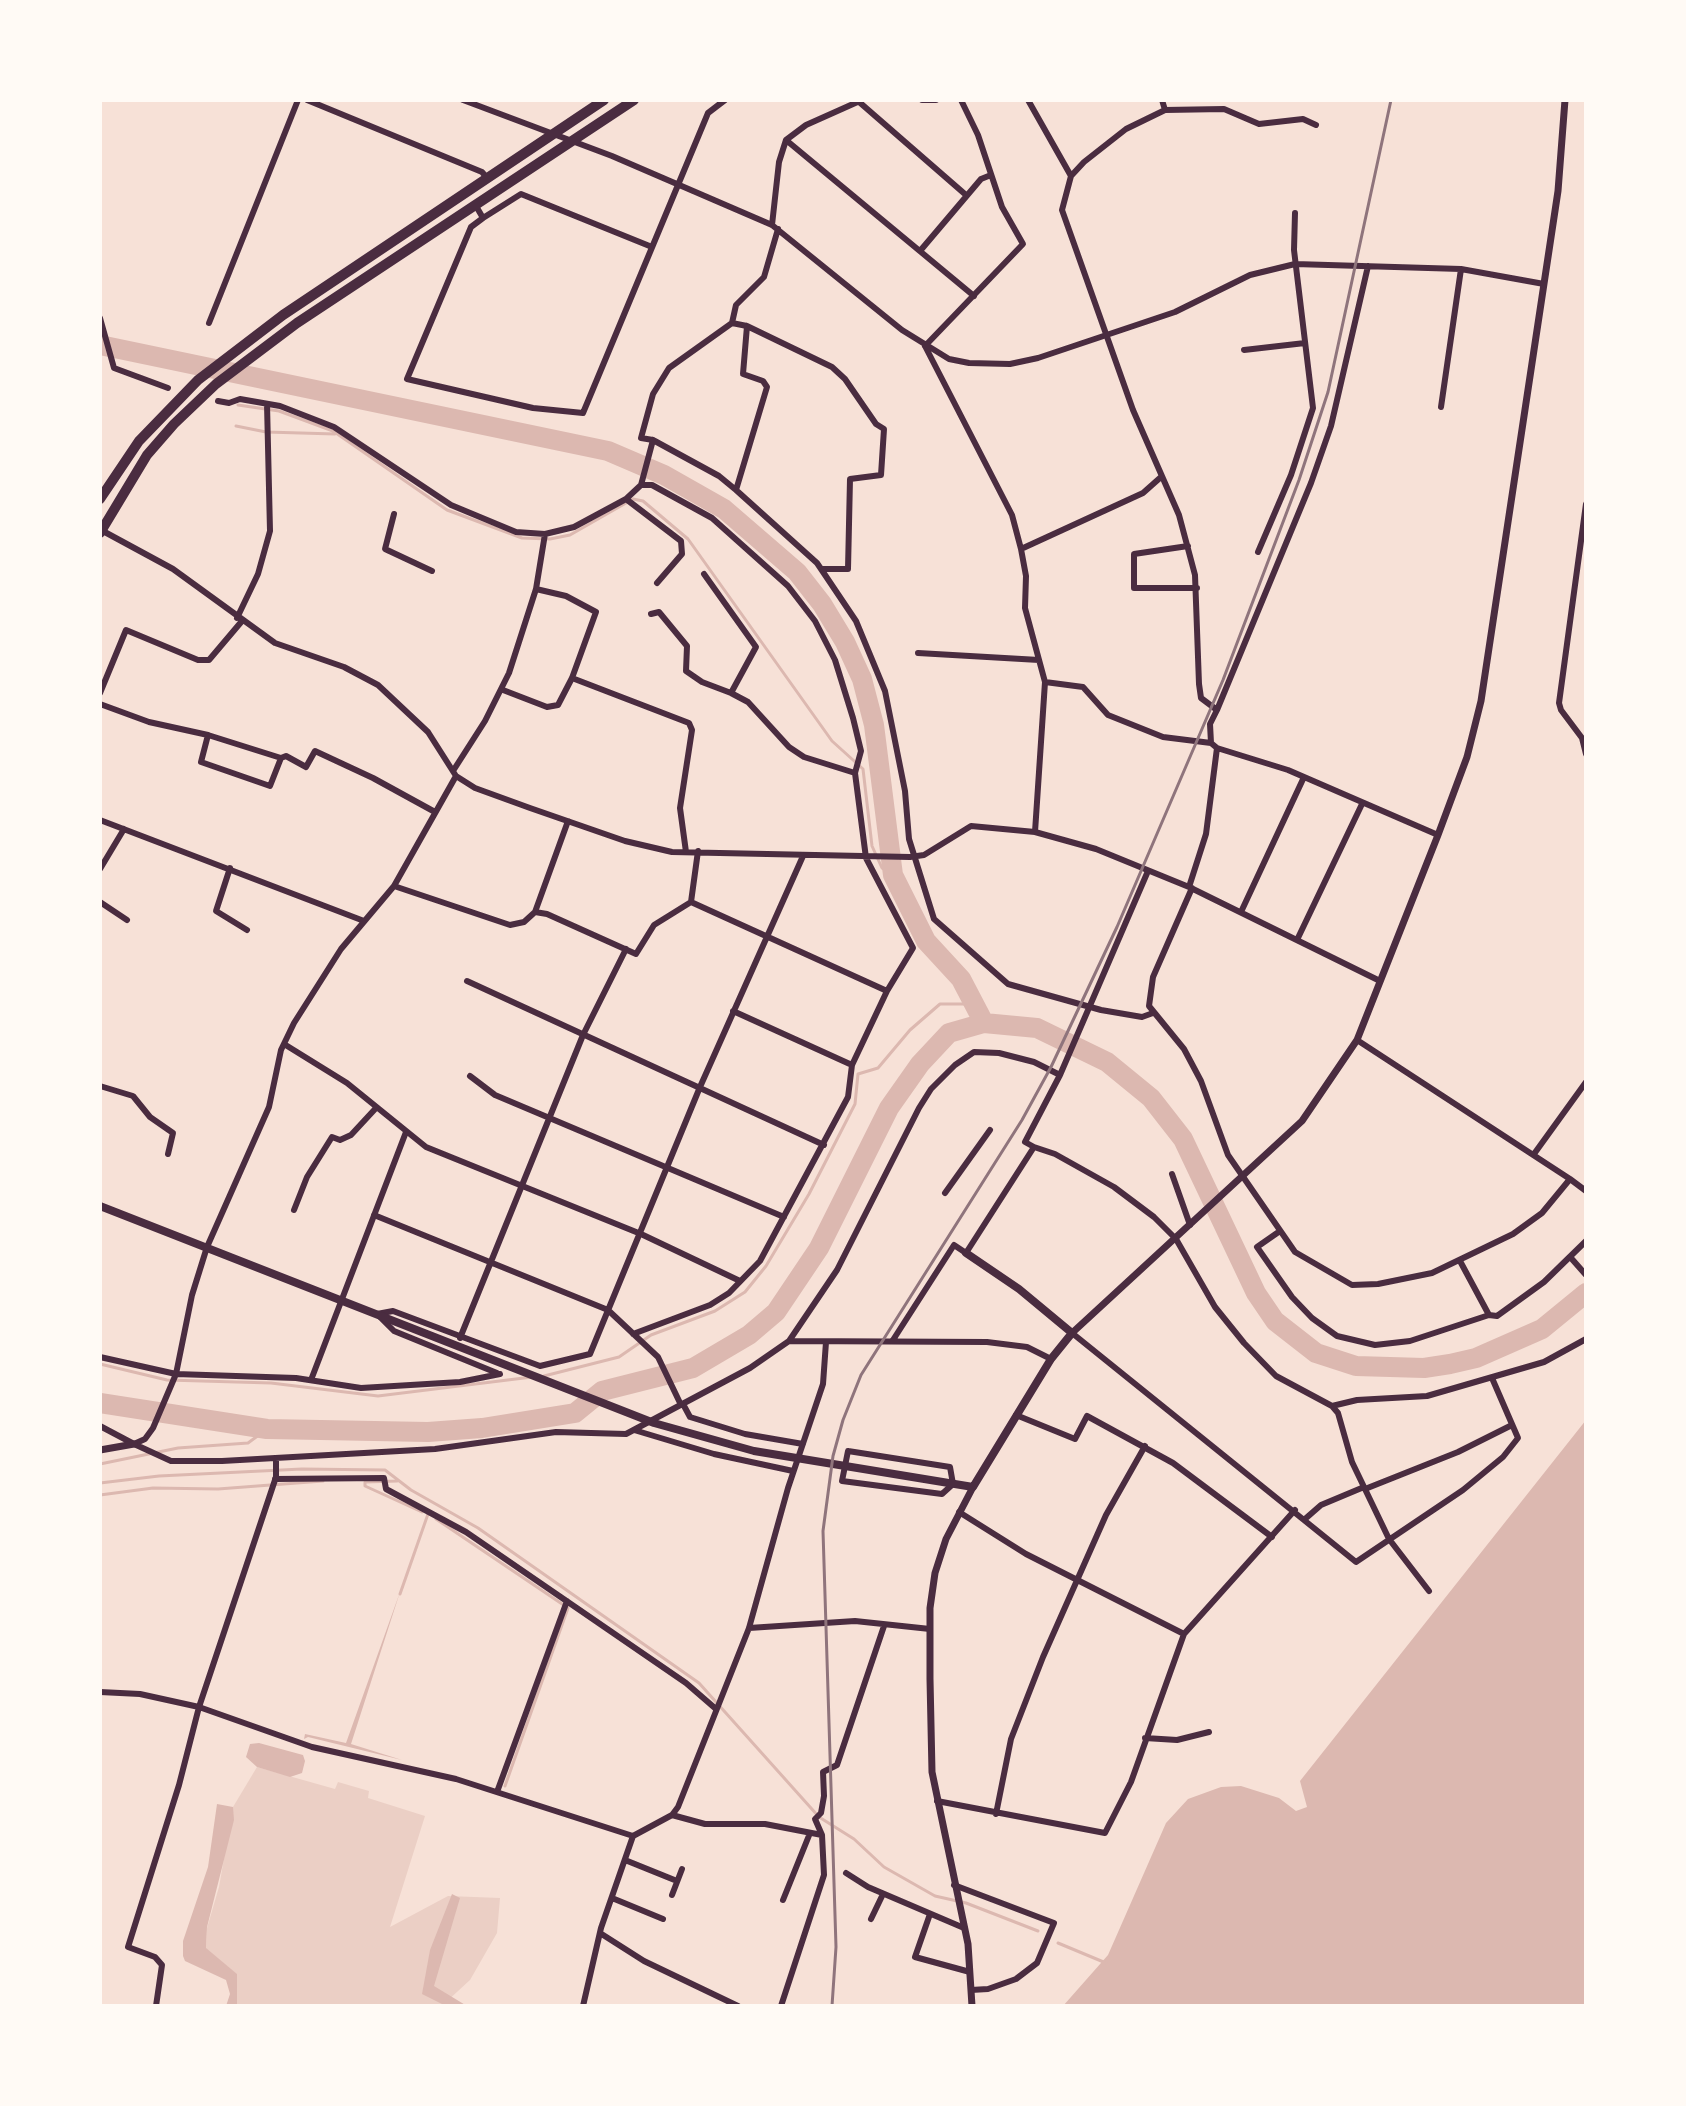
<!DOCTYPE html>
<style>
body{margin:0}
#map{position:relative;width:1686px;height:2106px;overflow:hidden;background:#f7e1d7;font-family:Georgia,serif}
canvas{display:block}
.frame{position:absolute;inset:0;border:102px solid #fffaf5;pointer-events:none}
</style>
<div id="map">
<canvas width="1686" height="2106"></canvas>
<div class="frame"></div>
</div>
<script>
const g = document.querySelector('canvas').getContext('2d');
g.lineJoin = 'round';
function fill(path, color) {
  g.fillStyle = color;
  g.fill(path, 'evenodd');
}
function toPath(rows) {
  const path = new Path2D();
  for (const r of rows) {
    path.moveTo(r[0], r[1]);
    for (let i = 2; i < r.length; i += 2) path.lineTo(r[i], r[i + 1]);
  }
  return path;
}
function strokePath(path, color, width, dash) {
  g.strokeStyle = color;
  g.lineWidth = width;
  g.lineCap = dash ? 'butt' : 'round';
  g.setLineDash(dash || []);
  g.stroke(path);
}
const green = toPath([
 [257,1767,335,1789,338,1782,369,1791,368,1798,425,1816,390,1927,448,1896,500,1898,497,1933,470,1980,445,2003,447,2006,237,2006,236,1974,206,1949,207,1928,219,1887,233,1807]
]);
const water = toPath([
 [1586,1420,1586,2006,1063,2006,1108,1955,1166,1823,1188,1799,1221,1787,1241,1786,1279,1798,1296,1811,1307,1807,1300,1781],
 [400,1592,351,1744,402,1760,308,1737,304,1739,305,1734,346,1743],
 [259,1743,303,1755,305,1761,302,1773,290,1777,257,1767,246,1757,250,1744],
 [217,1804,233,1807,234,1820,207,1927,206,1948,237,1974,237,2006,226,2006,230,1994,226,1980,185,1961,183,1956,183,1941,208,1867],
 [452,1894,460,1898,434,1986,467,2006,446,2006,422,1994,430,1950]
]);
const stream = toPath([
 [238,405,279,411,333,431,447,510,522,538,550,539,570,535,633,499,643,501,688,539,832,741,863,769,872,846,882,868,893,875],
 [236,426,266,432,335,434],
 [100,1364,167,1380,271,1383,378,1396,532,1377],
 [544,1376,619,1357,651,1335,715,1311,745,1292,766,1266,809,1194,855,1104,858,1074,878,1068,910,1030,940,1004,974,1004],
 [100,1464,178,1448,248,1443,267,1429],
 [397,1481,365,1482,365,1486,422,1512],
 [100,1483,159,1476,302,1469,385,1470,411,1490,478,1528,699,1683,819,1817,854,1839,884,1867,935,1896,966,1903,1038,1931],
 [100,1495,153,1488,218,1489,323,1481],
 [436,1519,568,1608,505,1786],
 [400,1594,428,1514],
 [1058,1943,1106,1963]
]);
const river = toPath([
 [100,345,608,451,664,475,724,509,797,572,822,604,845,642,862,679,874,725,893,875,926,941,961,979,984,1023],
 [100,1403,267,1429,428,1432,482,1428,575,1413,602,1391,693,1368,749,1335,776,1312,819,1248,889,1108,920,1064,949,1033,984,1023,1037,1028,1107,1062,1151,1098,1183,1139,1256,1293,1275,1321,1316,1353,1356,1366,1424,1368,1450,1364,1476,1358,1542,1329,1586,1293]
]);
const minor = toPath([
 [307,100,482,172,488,179],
 [463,100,612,156,772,225,902,330,949,359,969,363,1010,364,1038,358,1175,312,1250,275,1295,264,1461,269,1544,284],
 [922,100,936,100],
 [1028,100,1071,176],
 [1162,100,1165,110,1126,129,1084,162,1071,176,1062,210,1133,410,1179,515,1195,575,1199,684,1201,698,1217,710,1210,724,1211,743,1217,748,1206,834,1189,887],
 [858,101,966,195],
 [1165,110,1224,109,1259,124,1303,119,1316,125],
 [786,140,974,296],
 [476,206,483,218,521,194,652,247],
 [483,218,471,227,407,379,533,408,583,413,708,113,725,100],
 [772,225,779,162,786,140,806,125,862,100],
 [920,251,981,179,991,175],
 [100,318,114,368,168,388],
 [209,323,298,100],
 [747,326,832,367,845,379,876,424,884,429,881,475,850,479,848,569,822,569],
 [925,346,1012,515,1021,549,1026,576,1025,608,1045,682,1035,832],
 [925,346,1023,244,1002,207,978,135,961,100],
 [1244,350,1305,343],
 [218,401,229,403,240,399,280,406,334,427,451,505,516,532,545,534,574,527,626,499,641,485,653,440,641,438,653,394,669,368,732,323,736,305,764,277,778,229],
 [1441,407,1461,269],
 [653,440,719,476,736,490,767,387,763,381,743,374,747,326,732,323],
 [641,485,652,485,712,518,788,586,815,621,835,660,853,718,861,751,855,773],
 [736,490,817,563,856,621,885,691,905,791,909,839,934,919,1008,984,1101,1010,1142,1017,1153,1013],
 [626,499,681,541,682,554,657,583],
 [1586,504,1559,703,1561,710,1582,738,1586,754],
 [394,514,385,549,432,571],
 [101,530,173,569,275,643,344,667,378,685,428,732,456,776,475,788,530,808,625,841,672,852,910,857,924,855,971,826,1035,832,1096,849,1189,887,1380,981],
 [1188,546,1134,554,1134,588,1197,588],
 [1021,549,1143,493,1161,477],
 [1258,552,1291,475,1313,408,1294,250,1295,213],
 [651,614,659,612,687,646,686,671,702,682,731,693,756,647,704,574],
 [237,618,258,574,270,531,267,404],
 [918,653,1039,660],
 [572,678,689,723,692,730,680,808,686,852],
 [1045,682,1083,687,1108,715,1163,737,1211,743],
 [503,690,547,707,558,705,572,678,596,612,566,596,536,589],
 [100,693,126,630,198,660,209,660,242,621],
 [100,704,149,722,208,735,281,758,286,756,306,767,315,751,373,778,435,812],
 [1217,710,1311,483,1331,426,1368,266],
 [208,735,201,762,270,786,281,758],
 [1217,748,1288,770,1438,835],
 [453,771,485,721,509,673,536,589,545,534],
 [456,776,394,886,341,949,294,1023,281,1050,269,1107,207,1247,192,1295,176,1374,153,1428,145,1439,134,1444,171,1461,222,1461,435,1449,556,1432,626,1434,750,1368,789,1341,987,1342,1027,1347,1051,1359],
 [100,820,364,921],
 [230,868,216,911,247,930],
 [100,869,124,829],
 [394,886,510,925,524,922,535,912,547,914,636,954,654,925,691,902,887,991],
 [1192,888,1153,977,1149,1006,1184,1049,1201,1081,1228,1155,1295,1252,1352,1285,1378,1284,1432,1273,1513,1234,1542,1213,1570,1179,1357,1040],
 [100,902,127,920],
 [691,902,698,851],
 [535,912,568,821],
 [1241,912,1304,777],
 [1297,940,1362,804],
 [467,981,824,1145],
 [733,1011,852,1065],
 [284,1044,347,1083,426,1147,641,1234,740,1281],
 [1060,1075,1148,871],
 [470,1076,495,1095,784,1217],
 [100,1086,133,1096,150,1117,173,1133,168,1154],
 [1534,1154,1586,1082],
 [1172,1174,1190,1225],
 [1570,1179,1586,1191],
 [945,1193,990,1130],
 [294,1210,307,1177,332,1137,340,1140,351,1135,376,1108],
 [374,1215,608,1310,658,1357,681,1405],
 [1280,1231,1257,1247,1292,1297,1312,1318,1337,1336,1375,1345,1410,1341,1489,1315,1497,1316,1544,1282,1586,1241],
 [1571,1258,1586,1275],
 [1460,1261,1489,1315],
 [377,1314,393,1311,540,1366,590,1354,700,1087,803,856],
 [379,1316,394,1331,497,1373],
 [1072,1333,1356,1562,1463,1490,1503,1457,1518,1438,1492,1378],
 [633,1334,710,1305,729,1293,760,1261,848,1097,852,1065,887,991,913,948,866,858,855,773,804,757,789,747,748,702,731,693],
 [460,1338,583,1035,626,949],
 [893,1340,954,1245,966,1253,1034,1147,1055,1154,1114,1187,1154,1217,1176,1239,1215,1307,1244,1343,1276,1376,1332,1406,1357,1400,1427,1396,1544,1362,1586,1339],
 [789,1341,837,1270,919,1108,931,1089,955,1065,974,1052,999,1053,1034,1062,1060,1075,1025,1142,1034,1147],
 [100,1357,176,1374,296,1378,361,1388,460,1382,500,1374],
 [311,1380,406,1132],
 [683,1404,690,1417,745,1434,803,1444],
 [1332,1406,1338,1413,1352,1462,1389,1539,1429,1591],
 [1016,1415,1075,1439,1087,1416,1173,1463,1272,1537],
 [100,1426,134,1444],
 [634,1430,714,1454,793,1471],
 [848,1451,950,1467,953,1484,942,1494,842,1481,848,1451],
 [275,1479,384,1478,386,1489,466,1532,686,1683,716,1709],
 [1365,1489,1458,1452,1510,1426],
 [959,1512,1026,1554,1184,1634],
 [1305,1519,1321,1505,1364,1487],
 [749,1628,855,1621,930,1629],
 [100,1692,140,1694,199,1707,312,1747,456,1779,633,1836],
 [1145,1738,1177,1740,1209,1732],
 [497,1792,567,1601],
 [937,1801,1105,1833,1131,1782,1184,1634,1295,1510],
 [996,1814,1011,1739,1043,1657,1106,1515,1145,1446],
 [672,1815,705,1824,765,1824,822,1835,824,1875,781,2006],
 [822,1835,815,1819,821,1813,824,1796,823,1772,837,1765,884,1626],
 [625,1860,677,1881],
 [846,1873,868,1887,964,1928],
 [954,1885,1054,1923,1037,1963,1016,1979,988,1989,971,1990],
 [672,1895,682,1869],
 [612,1898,663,1919],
 [783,1900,810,1833],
 [930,1914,915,1957,970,1972],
 [871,1919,883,1894],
 [600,1933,644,1961,738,2006],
 [156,2006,162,1965,155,1957,128,1947,179,1785,199,1707,276,1477,276,1458],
 [583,2006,601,1928,633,1836,672,1815,678,1807,749,1628,788,1488,823,1384,826,1342]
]);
const tertiary = toPath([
 [1072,1333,1302,1121,1357,1040,1438,835,1467,757,1481,701,1558,191,1565,100],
 [100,1450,134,1444],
 [972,2006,968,1944,932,1772,930,1679,930,1608,935,1573,946,1539,973,1487]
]);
const secondary = toPath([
 [100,1206,654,1423,754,1451,973,1487,1051,1359,1072,1333,1019,1289,966,1253]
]);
const trunk = toPath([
 [100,499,139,441,198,380,283,315,604,100],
 [100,533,147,455,174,424,216,384,297,323,634,100]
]);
const rail = toPath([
 [832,2006,836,1947,823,1531,833,1456,843,1420,861,1375,1022,1120,1051,1067,1117,927,1223,680,1299,480,1328,392,1391,100]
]);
fill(green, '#ebcfc5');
fill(water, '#dcb8b0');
strokePath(stream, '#dcb8b0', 3);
strokePath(river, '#dcb8b0', 20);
strokePath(minor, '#4a2c40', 6);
strokePath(tertiary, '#4a2c40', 7);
strokePath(secondary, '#4a2c40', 8);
strokePath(trunk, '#4a2c40', 10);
strokePath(rail, '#8f747c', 3);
</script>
